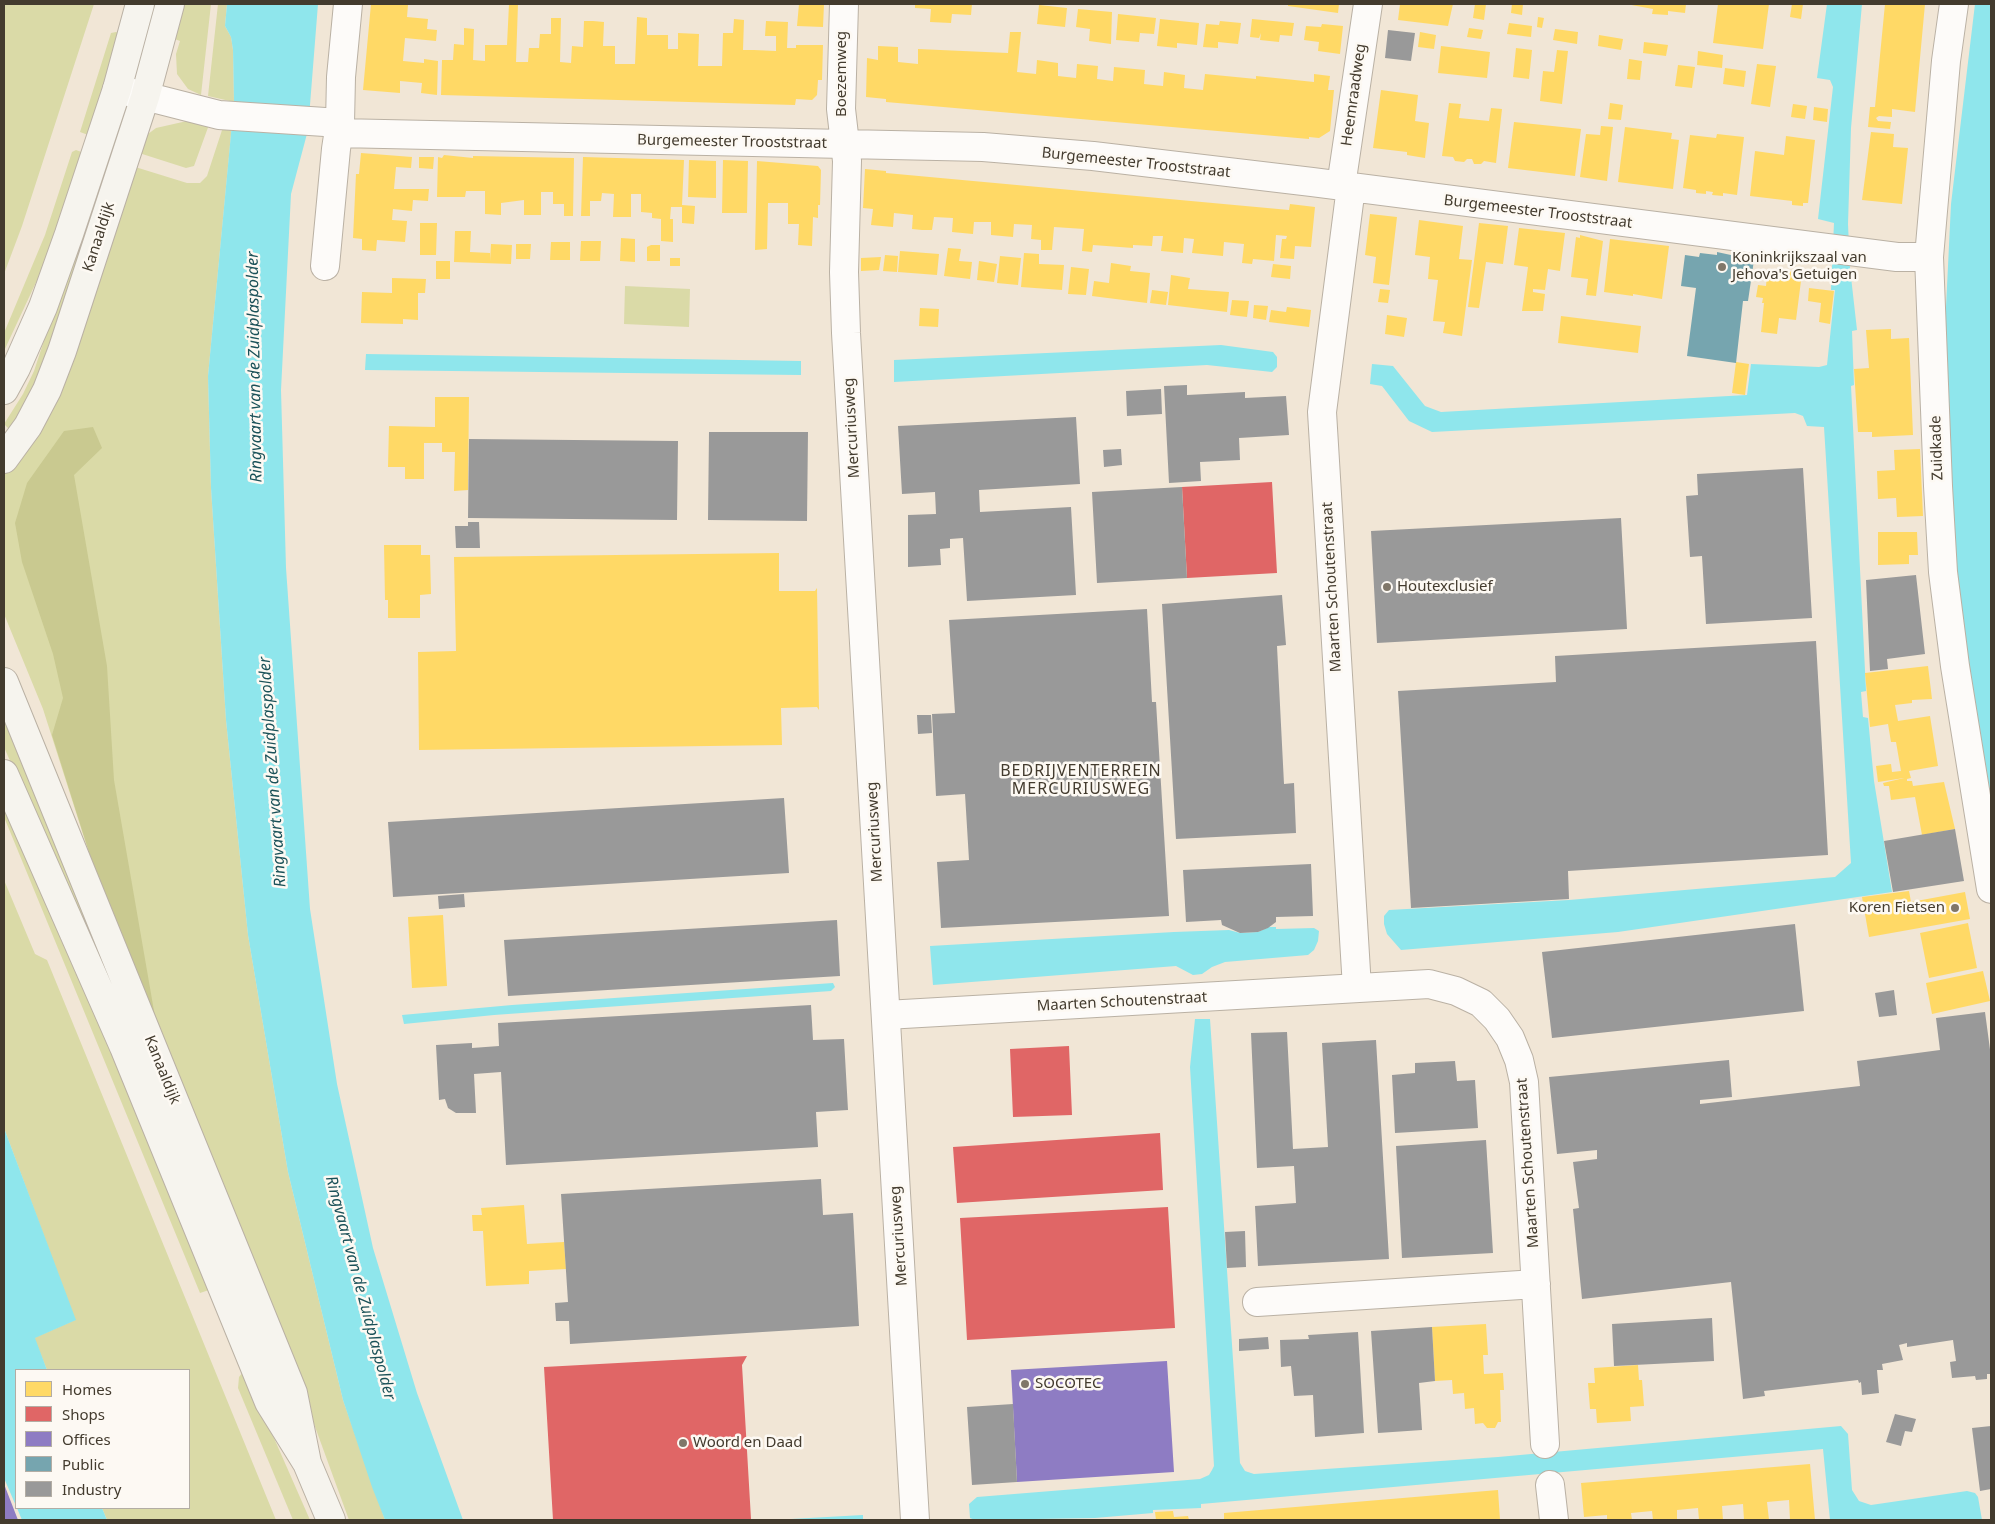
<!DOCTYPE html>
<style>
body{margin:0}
#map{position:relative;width:1995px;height:1524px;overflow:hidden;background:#f1e6d6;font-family:"Noto Sans",sans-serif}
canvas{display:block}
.frame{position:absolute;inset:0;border:5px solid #433b2e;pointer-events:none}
.legend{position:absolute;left:15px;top:1369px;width:175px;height:140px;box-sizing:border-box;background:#fdf9f3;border:1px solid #b3ada4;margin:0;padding:6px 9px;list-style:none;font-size:15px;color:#433b2e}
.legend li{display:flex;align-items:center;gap:10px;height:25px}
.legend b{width:25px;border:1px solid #b3ada4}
</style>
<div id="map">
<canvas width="1995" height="1524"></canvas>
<div class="frame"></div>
<ul class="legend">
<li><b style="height:14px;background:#ffd966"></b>Homes</li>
<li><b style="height:14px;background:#e06666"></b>Shops</li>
<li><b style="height:14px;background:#8e7cc3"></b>Offices</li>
<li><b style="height:14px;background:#76a5af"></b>Public</li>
<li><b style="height:14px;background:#999"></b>Industry</li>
</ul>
</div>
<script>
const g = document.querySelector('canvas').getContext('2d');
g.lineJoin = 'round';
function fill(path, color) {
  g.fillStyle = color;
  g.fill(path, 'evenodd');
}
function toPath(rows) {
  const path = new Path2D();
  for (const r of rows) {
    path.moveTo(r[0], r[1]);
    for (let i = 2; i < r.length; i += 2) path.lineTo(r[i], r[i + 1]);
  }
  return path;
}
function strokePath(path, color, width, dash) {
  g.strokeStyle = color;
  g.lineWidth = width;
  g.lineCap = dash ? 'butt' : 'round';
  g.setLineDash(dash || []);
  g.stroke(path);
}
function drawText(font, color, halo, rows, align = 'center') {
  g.font = font + ' "Noto Sans",sans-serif';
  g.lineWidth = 5;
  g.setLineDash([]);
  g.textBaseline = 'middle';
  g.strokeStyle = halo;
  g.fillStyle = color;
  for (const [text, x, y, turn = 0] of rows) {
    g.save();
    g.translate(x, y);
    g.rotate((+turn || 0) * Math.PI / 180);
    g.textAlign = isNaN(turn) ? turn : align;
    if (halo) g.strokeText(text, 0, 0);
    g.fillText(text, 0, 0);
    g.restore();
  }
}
const green = toPath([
 [4,4,94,4,22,226,4,274],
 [180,4,211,4,201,95,188,89,177,74,176,54,180,41,172,38],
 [218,4,227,4,225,26,231,37,233,50,234,102,208,96],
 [116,32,122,35,91,136,80,132,111,33],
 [187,121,210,122,194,166,186,168,136,152,148,134,156,128],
 [224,124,232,124,208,376,211,488,226,720,248,935,288,1172,343,1400,385,1520,349,1520,306,1402,112,925,43,709,4,614,4,470,132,166,187,183,200,183,207,176],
 [76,150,84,153,52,248,4,351,4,333,45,235,72,152],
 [104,159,114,162,42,380,11,431,4,424,23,394,34,371],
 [625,286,690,289,689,327,624,324],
 [4,705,266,1350,4,747],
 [4,792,212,1289,200,1293,4,817],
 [4,880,35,954,47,960,276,1520,107,1520,102,1508,189,1508,189,1370,47,1370,34,1338,75,1320,4,1128],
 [243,1372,245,1372,310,1520,293,1520,238,1388,239,1377]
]);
const forest = toPath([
 [93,427,102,448,74,475,107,666,114,780,158,1034,112,925,52,735,63,698,53,654,22,562,15,523,27,483,64,431]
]);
const water = toPath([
 [227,4,318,4,308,130,291,194,281,390,286,568,310,909,337,1084,373,1248,417,1393,463,1520,385,1520,372,1487,343,1400,288,1172,248,935,226,720,211,488,208,376,234,102,233,50,231,37,225,26],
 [1827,4,1862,4,1851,128,1848,224,1850,268,1857,330,1852,331,1854,385,1851,386,1866,691,1861,692,1863,717,1868,718,1874,781,1892,892,1618,932,1401,950,1387,934,1384,924,1384,916,1389,910,1569,900,1835,877,1851,863,1824,427,1807,426,1803,416,1795,413,1432,432,1409,421,1382,386,1370,384,1372,364,1393,366,1425,406,1441,412,1747,395,1751,364,1819,367,1827,365,1835,290,1831,290,1834,223,1818,219,1833,87,1830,80,1817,78],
 [1975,4,1991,4,1991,821,1961,656,1943,369,1951,204],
 [1221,345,1273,352,1277,357,1277,367,1272,372,1207,365,894,382,894,360],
 [366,354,801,361,801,375,365,370],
 [1269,927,1276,927,1276,929,1314,928,1319,931,1318,941,1314,950,1308,955,1225,962,1212,967,1202,974,1193,975,1176,966,933,985,930,946,1174,932,1229,930,1240,933,1258,932],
 [833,983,835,987,831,991,494,1015,404,1024,402,1015,512,1005],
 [1195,1019,1210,1019,1240,1463,1245,1471,1254,1474,1498,1457,1841,1426,1848,1434,1852,1490,1859,1501,1871,1505,1967,1491,1975,1493,1978,1497,1982,1520,1830,1520,1823,1449,1201,1504,1201,1508,1153,1510,1153,1513,1095,1518,975,1520,970,1518,969,1504,977,1497,1200,1479,1209,1475,1212,1470,1214,1466,1190,1067],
 [4,1128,76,1320,35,1338,47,1370,16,1370,16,1506,4,1478],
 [17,1508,102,1508,107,1520,22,1520],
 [863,1515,863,1520,773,1520]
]);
const homes = toPath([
 [371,4,408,5,407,17,428,19,427,29,437,30,436,41,405,38,403,61,424,63,424,59,438,61,437,95,421,93,422,83,400,81,400,93,363,90],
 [509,4,518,4,516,62,528,62,529,48,539,48,540,34,551,34,551,18,561,18,560,62,571,63,572,46,583,47,584,21,593,21,604,22,603,46,615,46,615,64,635,64,637,17,647,18,647,35,668,35,668,49,678,49,678,33,699,34,698,66,722,66,723,33,733,33,734,19,744,20,743,50,754,50,776,51,776,36,765,36,766,21,788,22,787,48,796,48,796,45,823,45,822,80,818,80,817,95,812,100,796,99,795,105,441,95,442,60,453,60,454,44,464,45,464,28,474,29,473,60,485,61,485,45,507,45],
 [799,4,824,4,823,27,797,26],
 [915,4,972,4,971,15,952,14,951,23,930,22,931,9,915,8],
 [1288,4,1339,4,1338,13,1288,6],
 [1400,4,1453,4,1448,26,1398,20],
 [1475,4,1486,4,1484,20,1473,18],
 [1512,4,1523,4,1522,15,1511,13],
 [1626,4,1686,4,1685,13,1668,11,1668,15,1652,14,1653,9],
 [1718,4,1769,4,1763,49,1713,43],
 [1792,4,1803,4,1801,19,1790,17],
 [1885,4,1925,4,1915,112,1892,109,1892,117,1879,116,1876,118,1878,121,1891,122,1890,129,1868,127,1870,107,1875,107],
 [1039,5,1067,8,1065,27,1037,24],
 [1078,9,1112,12,1111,44,1089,41,1090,29,1076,27],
 [1118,14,1156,18,1154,34,1140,33,1139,42,1116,40],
 [1538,17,1544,18,1542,28,1537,27],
 [1160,19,1199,23,1197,45,1177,43,1177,48,1157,46],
 [1252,19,1294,23,1292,36,1280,35,1279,42,1260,40,1261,33,1259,38,1250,37],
 [1220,21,1241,23,1238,44,1218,42,1218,48,1203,47,1206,24,1219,25],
 [1509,23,1532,26,1531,37,1507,34],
 [1322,24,1343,26,1340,54,1318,51,1319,42,1304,40,1306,26,1321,27],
 [1469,28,1483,30,1481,39,1467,37],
 [1555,29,1578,32,1577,44,1553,40],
 [1010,32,1021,32,1017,72,1036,74,1037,60,1058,63,1058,76,1076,78,1077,64,1098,66,1097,79,1113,81,1114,67,1145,70,1144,84,1163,86,1164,72,1185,75,1184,88,1203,90,1205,74,1256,79,1256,76,1314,82,1314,74,1330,76,1328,90,1334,90,1330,131,1319,138,1309,137,1309,139,886,102,886,99,866,97,867,58,878,60,878,46,898,47,898,62,918,64,918,49,1008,53],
 [1420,32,1436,35,1434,49,1418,47],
 [1599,35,1623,39,1621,50,1598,46],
 [1644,42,1668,45,1666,56,1643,53],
 [1441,46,1490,52,1487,78,1438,73],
 [1516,48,1532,50,1529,79,1513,77],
 [1557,50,1568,51,1562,104,1540,101,1543,71,1554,72],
 [1698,51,1723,55,1722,68,1697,65],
 [1629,59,1642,61,1640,80,1627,79],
 [1757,64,1776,66,1770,107,1751,104],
 [1678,65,1695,67,1692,88,1675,86],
 [1725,68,1746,71,1744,87,1723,84],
 [1381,90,1418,95,1415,121,1429,123,1425,158,1407,155,1407,152,1373,148],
 [1449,103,1461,104,1459,118,1489,121,1491,108,1502,109,1496,163,1484,161,1481,164,1474,164,1472,159,1467,159,1464,162,1455,161,1453,157,1442,156],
 [1610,103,1623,105,1621,120,1608,119],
 [1793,104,1807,106,1805,119,1791,117],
 [1814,107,1828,109,1827,122,1813,120],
 [1514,122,1581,129,1575,176,1508,168],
 [1601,126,1613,127,1607,181,1580,177,1586,134,1600,135],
 [1625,127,1672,133,1671,139,1679,140,1673,189,1618,182],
 [1871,132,1894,134,1893,147,1908,148,1902,204,1862,200],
 [1717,134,1744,137,1737,195,1723,193,1723,196,1712,195,1713,192,1706,191,1706,194,1696,193,1696,190,1683,188,1690,135,1716,138],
 [1786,136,1815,140,1808,203,1803,203,1803,206,1792,205,1792,201,1750,196,1755,151,1784,155],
 [361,153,412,157,411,168,396,167,394,189,429,189,428,201,413,200,412,211,393,209,392,220,407,221,405,242,377,240,376,251,362,250,362,239,353,238,356,174,359,174],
 [444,155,473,158,473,156,574,158,573,216,564,216,564,204,553,204,553,192,541,192,541,215,524,215,524,200,501,203,501,215,485,214,485,191,466,191,465,197,437,197,438,157,442,158],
 [419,157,434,157,433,169,419,168],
 [583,157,684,160,682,205,695,206,694,224,682,223,682,207,671,207,670,219,673,219,673,242,661,241,661,219,652,218,652,213,641,212,641,194,631,194,631,217,613,217,614,194,602,193,601,201,590,201,590,216,581,216],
 [689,160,716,161,716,198,688,197],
 [723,160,748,161,747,213,722,213],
 [757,161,818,166,821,170,820,205,818,205,818,218,813,217,812,246,798,245,799,224,788,224,788,203,768,203,767,249,755,250],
 [865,169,886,171,886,173,1289,210,1290,204,1315,207,1311,247,1295,246,1294,259,1280,258,1282,239,1286,239,1287,236,1276,235,1274,261,1253,259,1252,264,1242,263,1244,244,1224,242,1223,256,1213,255,1192,253,1194,239,1184,238,1183,253,1161,251,1163,236,1153,236,1152,246,1133,245,1133,248,1093,245,1092,252,1082,251,1084,229,1054,227,1052,250,1041,250,1041,240,1031,239,1032,225,1014,224,1013,237,991,235,991,222,974,222,973,234,952,232,953,218,934,217,932,230,922,230,912,229,913,215,894,213,893,227,871,225,873,209,863,208],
 [1370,214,1397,217,1389,285,1373,283,1376,257,1365,255],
 [1419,220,1463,226,1459,259,1472,260,1462,336,1443,333,1445,322,1433,321,1438,280,1428,279,1430,257,1415,255],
 [420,223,437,223,436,255,420,255],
 [1479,223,1508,226,1503,264,1486,262,1479,308,1468,307],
 [1519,228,1565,233,1560,271,1548,269,1545,290,1533,289,1533,292,1545,294,1543,311,1522,311,1528,267,1514,265],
 [455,231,471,231,470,252,490,253,490,261,491,244,512,245,511,264,454,262],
 [1580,235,1603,241,1596,296,1586,295,1588,279,1571,277,1576,237,1580,238],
 [621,238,635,239,635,262,620,261],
 [1610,239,1669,246,1662,299,1633,294,1633,296,1604,292],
 [581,241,601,241,600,261,580,261],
 [551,242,570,242,570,260,550,260],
 [516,244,531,244,530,259,516,259],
 [651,245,660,245,660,261,647,261,647,247],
 [948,248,961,249,959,261,972,262,970,279,944,276],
 [900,251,939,254,937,275,898,272],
 [1024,253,1039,254,1039,264,1064,265,1062,290,1021,287],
 [885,255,898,256,897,272,883,271],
 [1000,256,1021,258,1018,285,997,283],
 [881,257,879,270,861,271,861,258],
 [670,258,680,258,680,266,670,266],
 [436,261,450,261,450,279,436,279],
 [979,261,997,264,994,282,977,280],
 [1111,263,1131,266,1130,271,1150,273,1147,303,1092,296,1094,281,1109,283],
 [1273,264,1291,266,1290,279,1271,277],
 [1071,267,1089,269,1086,295,1068,294],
 [1781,270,1802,273,1796,320,1779,318,1777,334,1761,332,1764,303,1762,303,1763,298,1756,297,1758,285,1766,286,1767,275,1780,277],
 [1171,275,1190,278,1188,289,1229,292,1227,312,1168,305],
 [392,278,426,279,425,293,418,293,418,320,403,319,403,324,361,323,362,292,392,293],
 [1809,288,1834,291,1830,324,1819,322,1821,303,1808,301],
 [1380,289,1390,290,1388,303,1378,302],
 [1152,290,1168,292,1166,305,1150,303],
 [1232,300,1249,301,1247,317,1230,315],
 [1254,305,1268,306,1266,320,1253,318],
 [1287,307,1311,310,1309,327,1269,322,1271,310,1286,312],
 [920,308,939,309,938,327,919,326],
 [1387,315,1407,318,1404,337,1385,334],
 [1561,316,1641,326,1638,353,1558,343],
 [1891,329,1891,339,1909,338,1913,435,1872,437,1872,432,1858,432,1854,369,1869,368,1866,330],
 [1736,362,1749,364,1745,395,1732,393],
 [435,397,469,397,468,490,454,491,455,452,442,452,442,443,424,443,424,479,405,479,405,467,388,467,389,426,435,427],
 [1920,449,1923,516,1897,517,1896,498,1878,499,1877,471,1895,470,1894,450],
 [1878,532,1917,532,1918,555,1909,555,1909,564,1878,565],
 [384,545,421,545,421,555,430,555,431,594,420,595,420,618,388,618,388,600,385,600],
 [779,553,779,591,815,591,817,588,819,710,817,707,781,708,782,745,419,750,418,652,456,651,454,557],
 [1928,666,1932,699,1912,700,1912,703,1895,705,1898,721,1930,716,1938,766,1909,771,1911,778,1907,779,1907,781,1912,781,1913,786,1944,782,1955,829,1922,835,1915,797,1891,800,1889,786,1884,786,1883,783,1904,778,1878,782,1876,766,1891,764,1892,772,1901,771,1896,742,1891,742,1888,724,1870,727,1865,673],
 [1909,891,1911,902,1965,892,1970,919,1869,937,1862,897],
 [443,915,447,986,412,988,408,917],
 [1968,923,1977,968,1929,978,1920,933],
 [1983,971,1990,1001,1932,1014,1926,983],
 [524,1205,527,1244,564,1242,566,1269,529,1271,529,1284,486,1286,483,1231,473,1231,472,1215,482,1215,481,1208],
 [1486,1324,1488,1355,1483,1355,1484,1374,1503,1373,1504,1390,1500,1390,1501,1422,1498,1422,1495,1428,1487,1428,1483,1423,1475,1424,1474,1408,1465,1409,1464,1393,1453,1394,1452,1380,1435,1381,1432,1327],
 [1638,1365,1639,1380,1642,1380,1644,1406,1630,1407,1631,1421,1597,1423,1596,1409,1590,1409,1588,1383,1595,1383,1594,1368],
 [1810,1464,1815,1520,1790,1520,1789,1500,1767,1502,1769,1520,1744,1520,1743,1504,1722,1506,1723,1520,1699,1520,1698,1508,1677,1510,1677,1520,1653,1520,1652,1511,1631,1513,1632,1520,1607,1520,1607,1515,1584,1517,1581,1483],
 [1498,1490,1500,1520,1224,1520,1224,1513],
 [1173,1511,1174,1517,1188,1516,1189,1520,1156,1520,1155,1512]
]);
const shops = toPath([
 [1272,482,1277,573,1187,578,1182,487],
 [1069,1046,1072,1115,1013,1117,1010,1049],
 [1160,1133,1163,1190,957,1203,953,1147],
 [1168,1207,1175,1328,967,1340,960,1218],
 [747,1356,742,1365,751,1519,553,1520,544,1367]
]);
const offices = toPath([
 [1167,1361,1174,1472,1017,1482,1011,1370],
 [4,1484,18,1520,4,1520]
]);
const public = toPath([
 [1717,252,1754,260,1748,301,1743,301,1736,363,1687,356,1696,288,1681,286,1685,255,1699,257,1700,253,1717,255]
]);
const industry = toPath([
 [1388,30,1415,33,1411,61,1385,58],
 [1187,385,1187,395,1245,392,1245,398,1286,396,1289,435,1239,438,1240,460,1200,462,1201,481,1169,483,1164,386],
 [1161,389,1162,414,1127,416,1126,391],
 [1076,417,1080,484,979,490,980,512,1071,507,1076,595,967,601,963,538,950,539,950,548,940,549,941,565,908,567,908,515,936,514,935,492,902,494,898,426],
 [709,432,808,432,807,521,708,520],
 [469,439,678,441,677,520,468,518],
 [1121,449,1122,465,1104,467,1103,450],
 [1803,468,1812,618,1706,624,1702,556,1690,557,1686,496,1698,495,1697,474],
 [1182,487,1187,578,1097,583,1092,492],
 [1621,518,1627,629,1377,643,1371,531],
 [468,522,479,522,480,548,456,548,455,526,468,526],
 [1916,575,1925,654,1887,659,1888,669,1870,671,1866,580],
 [1282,595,1286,645,1277,646,1284,784,1294,783,1296,833,1176,839,1162,604],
 [1147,609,1152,702,1156,702,1169,916,941,928,937,862,969,860,965,794,936,796,932,714,955,713,949,620],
 [1816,641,1828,855,1568,871,1569,899,1411,908,1398,691,1556,682,1555,656],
 [917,715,931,715,932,733,918,734],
 [784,798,789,873,393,897,388,822],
 [1955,829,1964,881,1893,892,1884,841],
 [1311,864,1313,916,1276,917,1276,922,1268,928,1258,932,1240,933,1222,925,1221,920,1186,922,1183,870],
 [464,894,465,907,439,909,438,896],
 [837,920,840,976,508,996,504,940],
 [1795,924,1804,1011,1552,1038,1542,952],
 [1894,990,1897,1015,1879,1017,1875,993],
 [811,1005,813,1040,844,1039,848,1110,816,1112,818,1147,506,1165,501,1072,474,1074,476,1113,456,1113,448,1108,445,1099,439,1100,436,1045,472,1043,472,1048,499,1046,498,1023],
 [1985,1012,1991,1057,1991,1374,1987,1374,1987,1379,1976,1380,1975,1376,1952,1378,1950,1362,1956,1361,1953,1340,1907,1347,1907,1343,1899,1345,1903,1360,1882,1364,1883,1370,1877,1370,1879,1393,1862,1395,1861,1382,1859,1383,1858,1380,1764,1391,1765,1396,1743,1399,1731,1282,1582,1299,1573,1209,1579,1208,1573,1162,1597,1159,1597,1150,1557,1154,1549,1077,1729,1060,1732,1097,1700,1100,1700,1104,1860,1086,1857,1061,1940,1050,1936,1018],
 [1287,1032,1293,1149,1328,1147,1322,1043,1376,1040,1389,1259,1258,1266,1255,1206,1296,1203,1294,1166,1257,1168,1251,1033],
 [1455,1061,1457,1081,1475,1080,1478,1128,1395,1133,1392,1075,1415,1073,1415,1063],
 [1486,1140,1493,1253,1402,1258,1396,1146],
 [821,1179,823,1215,853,1213,859,1326,570,1344,569,1321,556,1321,555,1303,568,1302,561,1194],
 [1245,1231,1246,1267,1227,1268,1225,1232],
 [1712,1318,1714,1361,1614,1366,1612,1324],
 [1432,1327,1435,1381,1419,1383,1422,1430,1378,1433,1371,1331],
 [1358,1332,1364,1433,1315,1437,1313,1395,1294,1396,1291,1366,1281,1367,1280,1340,1309,1339,1308,1335],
 [1268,1337,1269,1349,1239,1351,1239,1339],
 [1013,1404,1017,1482,972,1485,967,1407],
 [1895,1414,1916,1419,1912,1432,1905,1431,1901,1446,1886,1442],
 [1991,1426,1991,1489,1980,1491,1972,1428]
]);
const street = toPath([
 [844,4,841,109,847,161,844,272,846,333,915,1520],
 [1954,4,1946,61,1929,257,1938,486,1943,572,1955,666,1991,889],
 [117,89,219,115,340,123],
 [338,133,983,147,1093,156,1312,182,1897,257,1929,257],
 [1341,186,1368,4],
 [1351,187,1322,412,1357,988],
 [325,266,336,149,340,123,341,77,348,4],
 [886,1015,1429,984,1456,991,1481,1003,1497,1019,1510,1038,1519,1060,1524,1082,1545,1444],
 [1257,1302,1536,1284],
 [1550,1485,1554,1520]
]);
const secondary = toPath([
 [4,390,16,368,43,307,69,234,117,89,140,4],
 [4,459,28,426,47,390,62,351,145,97,170,4],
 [4,682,293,1393,307,1463],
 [4,774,124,1047,269,1402,307,1463,331,1520]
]);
const markers = [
 [1722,267,5,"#807769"],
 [1387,587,5,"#807769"],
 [1955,908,5,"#807769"],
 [1025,1384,5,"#807769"],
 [683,1443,5,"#807769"]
];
const streetNames = [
 ["Boezemweg",842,74,-90],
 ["Heemraadweg",1354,95,-82],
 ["Burgemeester Trooststraat",732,142,1],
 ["Burgemeester Trooststraat",1136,163,6],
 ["Burgemeester Trooststraat",1538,212,7],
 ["Kanaaldijk",99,237,-72],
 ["Mercuriusweg",852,428,-93],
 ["Zuidkade",1937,448,-92],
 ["Maarten Schoutenstraat",1332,587,-93],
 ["Mercuriusweg",875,832,-93],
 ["Maarten Schoutenstraat",1122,1002,-3],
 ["Kanaaldijk",162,1070,68],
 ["Maarten Schoutenstraat",1528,1163,-94],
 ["Mercuriusweg",899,1236,-94]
];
const poiNames = [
 ["Koninkrijkszaal van",1732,258],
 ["Jehova's Getuigen",1732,275],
 ["Houtexclusief",1397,587],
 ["Koren Fietsen",1945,908,"right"],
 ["SOCOTEC",1035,1384],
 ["Woord en Daad",693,1443]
];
const waterNames = [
 ["Ringvaart van de Zuidplaspolder",255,367,-91],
 ["Ringvaart van de Zuidplaspolder",273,772,-94],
 ["Ringvaart van de Zuidplaspolder",360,1288,75]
];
const neighbourhoodNames = [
 ["BEDRIJVENTERREIN",1081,771],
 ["MERCURIUSWEG",1081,789]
];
fill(green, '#dadaa7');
fill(forest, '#c9c990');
fill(water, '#8fe6ec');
fill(homes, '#ffd966');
fill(shops, '#e06666');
fill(offices, '#8e7cc3');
fill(public, '#76a5af');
fill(industry, '#999');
strokePath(street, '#bab1a4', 30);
strokePath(secondary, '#bab1a4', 30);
strokePath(street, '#fdfbf9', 28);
strokePath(secondary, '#f6f4ee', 28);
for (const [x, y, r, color] of markers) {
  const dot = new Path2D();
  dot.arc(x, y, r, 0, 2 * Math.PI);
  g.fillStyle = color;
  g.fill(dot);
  strokePath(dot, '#fdf9f3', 2);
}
drawText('15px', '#433b2e', '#fdf9f3', streetNames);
drawText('15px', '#433b2e', '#fdf9f3', poiNames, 'left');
drawText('italic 16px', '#1a5158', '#fdf9f3', waterNames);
g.letterSpacing = '1px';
drawText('16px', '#433b2e', '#fdf9f3', neighbourhoodNames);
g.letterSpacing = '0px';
</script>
